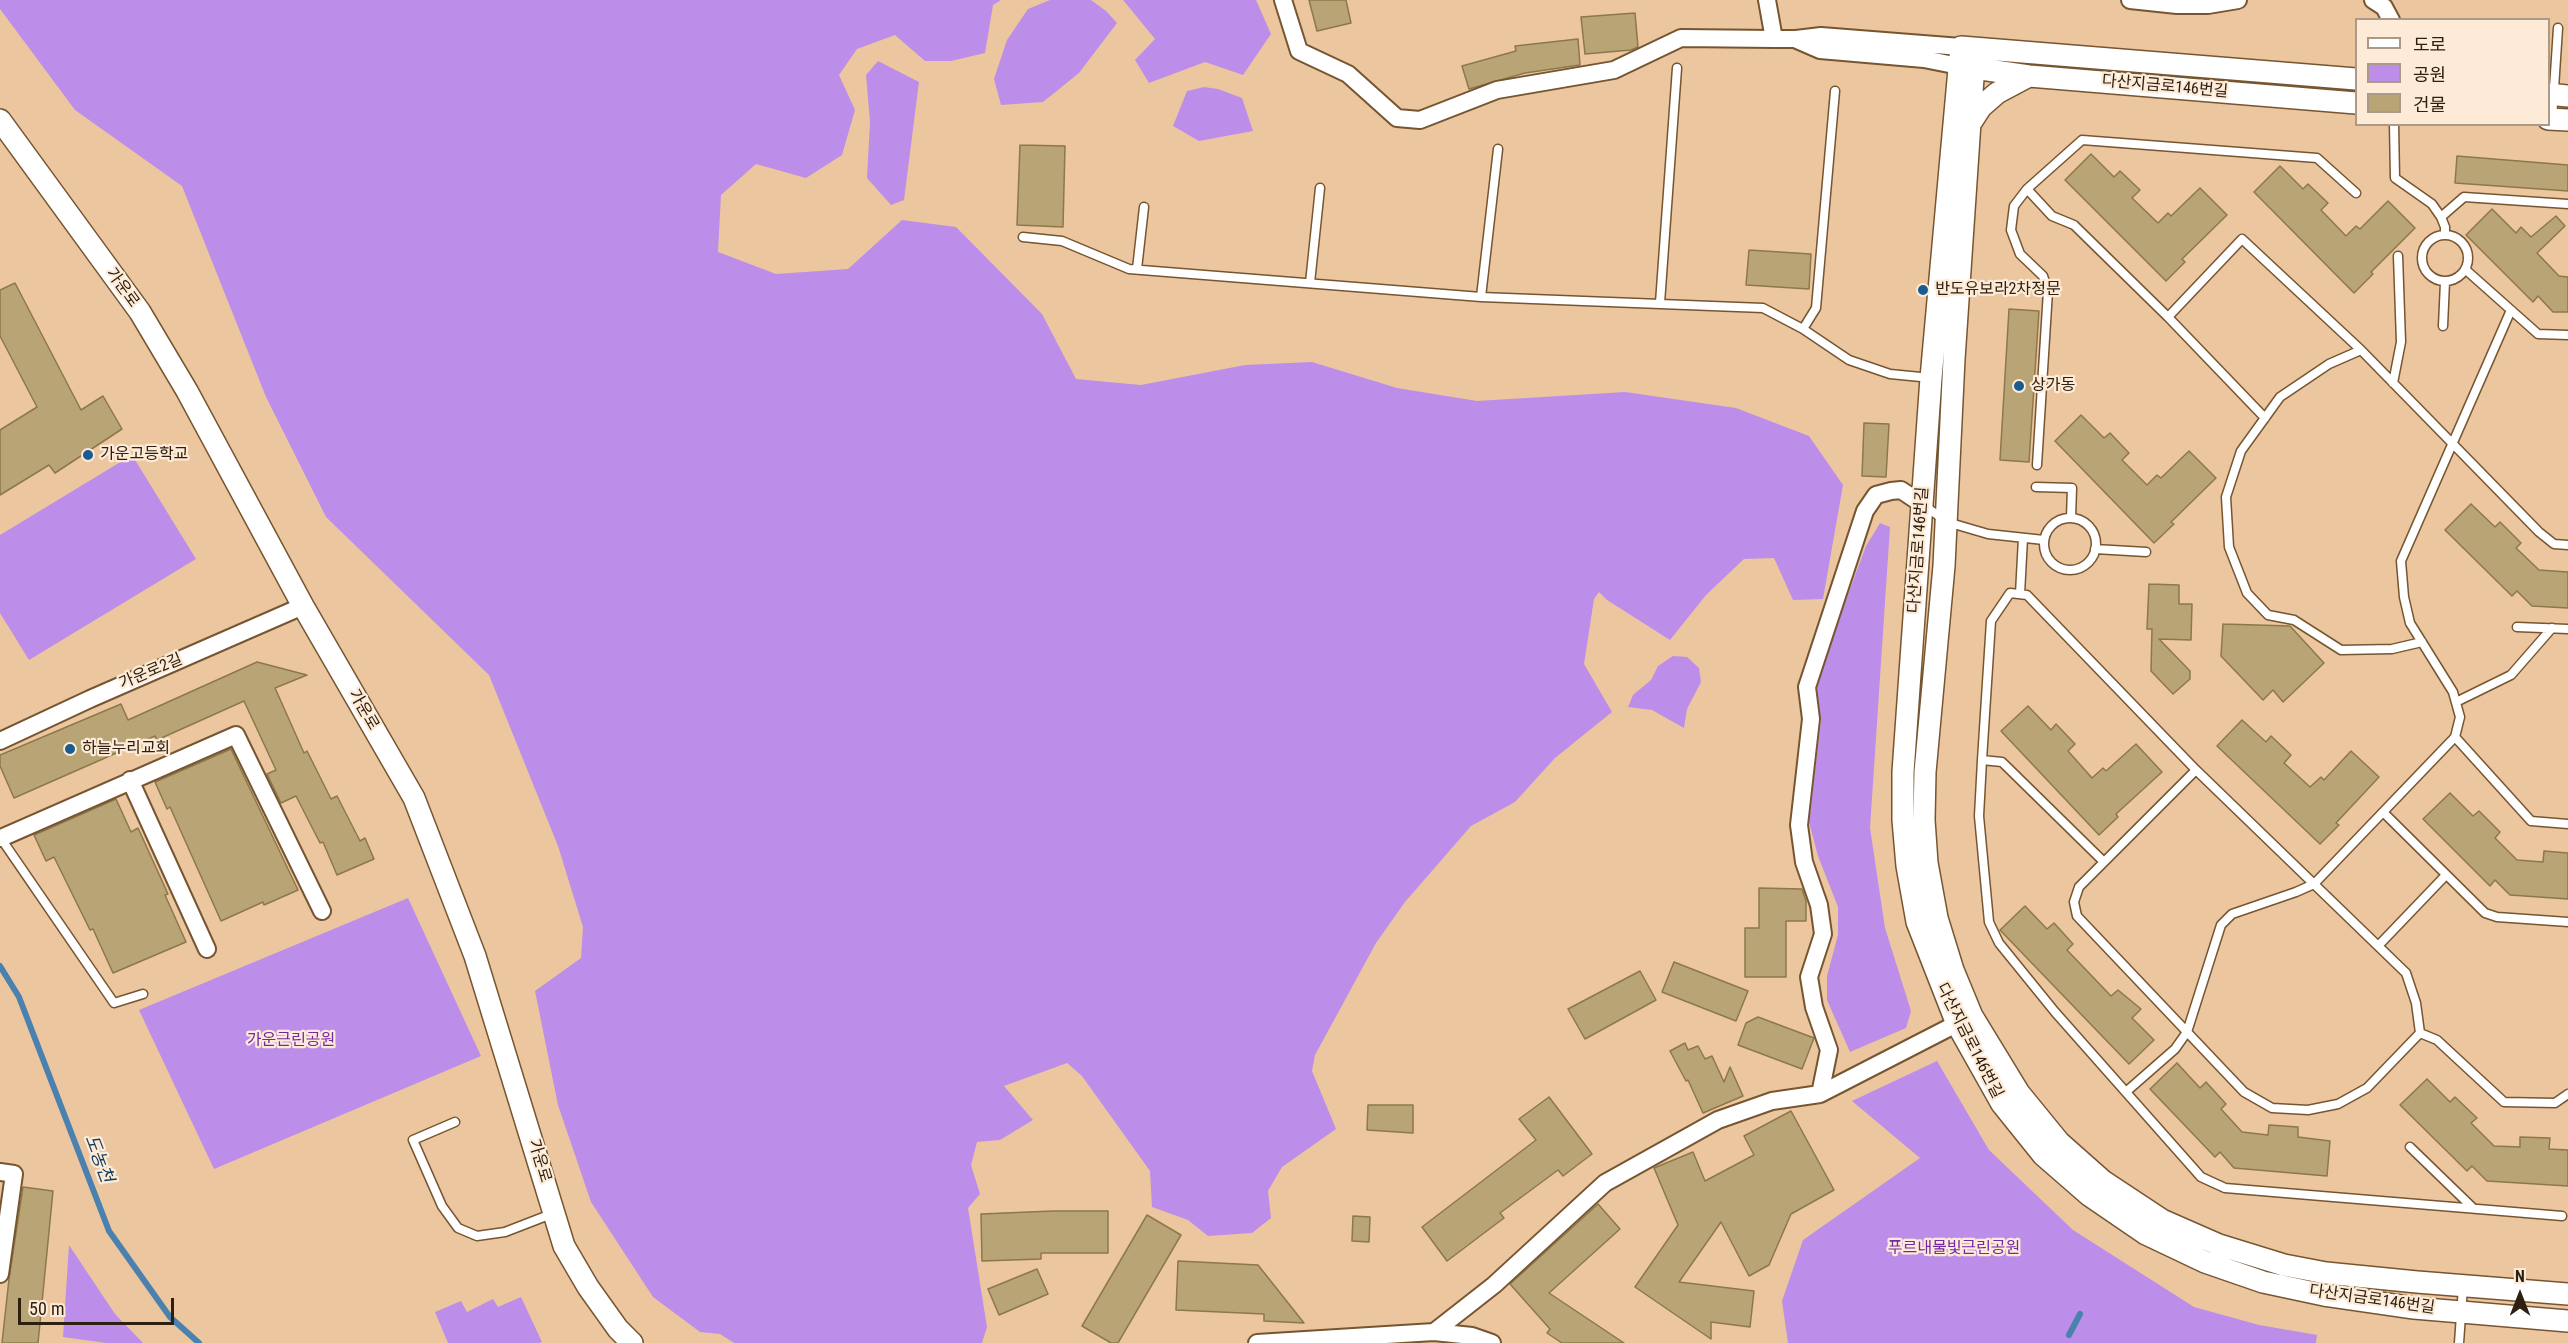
<!DOCTYPE html>
<meta charset="utf-8">
<style>
body{margin:0}
#map{position:relative;width:2568px;height:1343px;overflow:hidden;background:#ecc69f;font-family:"Roboto Condensed","Noto Sans KR",sans-serif}
canvas{display:block}
.legend{position:absolute;left:2355px;top:18px;width:195px;height:108px;box-sizing:border-box;background:#feebd7;border:2px solid #ab9a88;margin:0;padding:8px 10px;list-style:none;font-size:18px;color:#2e2011}
.legend li{display:flex;align-items:center;gap:12px;height:30px}
.legend b{width:30px;border:2px solid #ab9a88}
.north{position:absolute;left:2490px;top:1265px;width:60px;height:60px;-webkit-text-stroke:4px #feebd7;paint-order:stroke;rotate:0deg;font-size:16px;font-weight:700;line-height:24px;text-align:center;color:#2e2011}
.north::after{content:'';display:block;margin:auto;width:21px;height:27px;background:#2e2011;clip-path:polygon(50% 0,100% 100%,50% 72%,0 100%)}
.scale{position:absolute;left:18px;top:1298px;width:156px;height:27px;box-sizing:border-box;border:3px solid #2e2011;border-top:0;padding-left:8px;font-size:18px;line-height:21px;white-space:nowrap;color:#2e2011;-webkit-text-stroke:4px #feebd7;paint-order:stroke}
</style>
<div id="map">
<canvas width="2568" height="1343"></canvas>
<ul class="legend">
<li><b style="height:8px;background:#fff"></b>도로</li>
<li><b style="height:16px;background:#bd8dea"></b>공원</li>
<li><b style="height:16px;background:#b9a475"></b>건물</li>
</ul>
<div class="north">N</div>
<div class="scale">50 m</div>
</div>
<script>
const g = document.querySelector('canvas').getContext('2d');
g.lineJoin = 'round';
function fill(path, color) {
  g.fillStyle = color;
  g.fill(path, 'evenodd');
}
function toPath(rows) {
  const path = new Path2D();
  for (const r of rows) {
    if (r.length === 3) {
      path.moveTo(r[0] + r[2], r[1]);
      path.arc(r[0], r[1], r[2], 0, 2 * Math.PI);
      continue;
    }
    path.moveTo(r[0], r[1]);
    for (let i = 2; i < r.length; i += 2) path.lineTo(r[i], r[i + 1]);
  }
  return path;
}
function strokePath(path, color, width, dash) {
  g.strokeStyle = color;
  g.lineWidth = width;
  g.lineCap = dash ? 'butt' : 'round';
  g.setLineDash(dash || []);
  g.stroke(path);
}
function drawText(font, color, halo, rows, align = 'center') {
  g.font = font + ' "Roboto Condensed","Noto Sans KR",sans-serif';
  g.lineWidth = 4.5;
  g.setLineDash([]);
  g.textBaseline = 'middle';
  g.strokeStyle = halo;
  g.fillStyle = color;
  for (const [text, x, y, turn = 0] of rows) {
    g.save();
    g.translate(x, y);
    g.rotate((+turn || 0) * Math.PI / 180);
    g.textAlign = isNaN(turn) ? turn : align;
    if (halo) g.strokeText(text, 0, 0);
    g.fillText(text, 0, 0);
    g.restore();
  }
}
const green = toPath([
 [0,0,1001,0,993,5,985,53,951,61,925,61,895,35,857,49,839,75,855,110,842,155,806,178,756,164,721,195,718,252,776,274,848,269,902,220,956,227,1042,314,1076,379,1141,385,1245,365,1312,362,1397,388,1477,401,1625,392,1736,408,1809,436,1843,485,1823,599,1793,600,1774,558,1744,559,1706,595,1670,640,1607,600,1599,592,1594,599,1584,664,1612,712,1555,758,1515,802,1471,826,1405,902,1376,943,1315,1055,1312,1071,1336,1129,1282,1167,1268,1191,1271,1218,1252,1233,1208,1236,1188,1220,1152,1207,1150,1171,1082,1076,1067,1063,1004,1086,1033,1120,1000,1140,977,1142,971,1165,980,1194,968,1208,987,1327,982,1343,734,1343,720,1334,700,1332,653,1297,591,1202,558,1105,535,991,581,958,583,927,558,846,489,675,326,517,266,397,182,186,75,110,0,9],
 [1050,0,1091,0,1106,11,1117,23,1079,73,1043,102,1001,105,994,79,1007,40,1028,9],
 [1123,0,1256,0,1271,34,1243,75,1205,62,1149,83,1135,60,1155,39],
 [878,61,919,82,904,200,891,205,867,178,870,122,866,75],
 [1204,87,1218,89,1242,98,1253,131,1199,141,1173,126,1187,91],
 [132,455,196,559,29,660,0,613,0,535],
 [1880,523,1890,527,1870,828,1885,928,1911,1011,1906,1028,1850,1052,1827,1000,1827,976,1838,935,1838,907,1818,856,1809,822,1821,720,1813,689,1866,546],
 [1673,656,1687,657,1699,668,1701,682,1687,709,1684,728,1652,710,1628,707,1633,695,1651,680,1658,666],
 [408,898,481,1056,214,1169,139,1010],
 [1937,1061,1989,1150,2073,1230,2194,1307,2259,1325,2317,1335,2316,1343,1788,1343,1782,1301,1803,1240,1920,1158,1852,1101],
 [69,1245,115,1314,143,1343,106,1343,63,1337],
 [521,1297,542,1342,539,1343,448,1343,435,1312,461,1301,467,1312,493,1299,498,1307]
]);
const stream = toPath([
 [0,966,19,997,109,1231,170,1317,199,1343],
 [2069,1335,2080,1314]
]);
const building = toPath([
 [1309,0,1346,0,1351,23,1317,31,1309,0],
 [1635,13,1638,47,1631,50,1585,54,1581,17,1635,13],
 [1578,39,1580,65,1525,73,1469,89,1462,66,1516,51,1515,46,1578,39],
 [1020,145,1065,146,1063,227,1017,225,1020,145],
 [2091,154,2114,177,2120,171,2140,190,2132,198,2158,223,2168,213,2171,216,2200,188,2227,215,2182,259,2185,262,2166,281,2065,180,2091,154],
 [2457,156,2568,165,2568,191,2455,183,2457,156],
 [2280,166,2303,189,2308,184,2328,203,2321,210,2346,236,2356,226,2360,229,2388,201,2415,228,2371,272,2373,274,2354,293,2254,192,2280,166],
 [2492,209,2516,233,2521,227,2531,237,2556,216,2565,226,2537,253,2559,276,2568,277,2568,312,2553,312,2538,296,2533,302,2466,235,2492,209],
 [1749,250,1811,254,1809,289,1746,285,1749,250],
 [15,283,81,410,103,396,122,429,55,473,49,465,0,495,0,430,37,407,0,336,0,290,15,283],
 [2009,309,2039,311,2029,462,2000,460,2009,309],
 [2081,415,2104,438,2110,433,2129,453,2122,460,2147,485,2157,475,2161,478,2189,451,2216,478,2171,522,2174,524,2154,543,2055,441,2081,415],
 [1864,423,1889,424,1886,477,1862,476,1864,423],
 [2471,504,2495,527,2500,522,2521,543,2516,548,2539,570,2568,572,2568,608,2532,606,2517,591,2512,596,2445,530,2471,504],
 [2149,584,2179,585,2179,604,2192,604,2191,640,2159,639,2190,671,2190,679,2173,694,2151,671,2152,629,2147,629,2149,584],
 [2223,624,2290,626,2324,663,2283,702,2273,690,2263,700,2221,656,2223,624],
 [257,662,307,675,275,688,304,753,307,751,331,799,337,796,360,841,365,838,374,859,337,875,323,842,320,843,296,796,281,803,267,774,276,770,244,701,157,740,155,736,14,798,0,766,0,755,121,704,128,720,257,662],
 [2028,706,2051,730,2056,724,2075,744,2068,751,2092,778,2103,768,2106,771,2136,744,2162,772,2116,814,2118,817,2099,835,2001,731,2028,706],
 [2242,720,2266,742,2271,736,2291,755,2284,763,2310,787,2321,777,2324,780,2351,751,2379,777,2336,823,2339,825,2320,844,2217,746,2242,720],
 [231,749,298,890,264,905,263,902,221,921,170,807,167,809,155,782,231,749],
 [2450,793,2473,816,2479,811,2500,832,2495,838,2517,860,2543,862,2544,851,2568,853,2568,899,2510,895,2495,880,2490,886,2423,819,2450,793],
 [116,799,131,832,138,828,168,894,165,895,186,942,113,973,93,929,90,930,54,857,46,861,34,835,116,799],
 [1759,888,1802,889,1806,901,1806,921,1786,921,1786,977,1745,977,1745,928,1759,928,1759,888],
 [2025,906,2047,929,2054,923,2073,944,2067,950,2111,996,2118,990,2141,1009,2132,1018,2154,1040,2129,1064,2000,930,2025,906],
 [1674,962,1748,991,1736,1021,1662,992,1674,962],
 [1640,971,1656,1000,1585,1039,1568,1009,1640,971],
 [1758,1017,1814,1038,1802,1069,1738,1045,1746,1023,1758,1017],
 [1685,1043,1688,1050,1698,1046,1705,1059,1712,1056,1724,1082,1730,1067,1743,1096,1703,1113,1688,1080,1686,1081,1670,1051,1685,1043],
 [2177,1063,2200,1088,2206,1082,2226,1104,2221,1109,2242,1132,2268,1135,2269,1125,2298,1127,2298,1137,2330,1141,2327,1176,2234,1168,2220,1152,2215,1157,2150,1089,2177,1063],
 [2427,1079,2450,1102,2455,1097,2477,1118,2471,1123,2494,1146,2520,1147,2520,1137,2550,1138,2549,1149,2568,1150,2568,1186,2487,1181,2472,1166,2467,1171,2400,1105,2427,1079],
 [1549,1097,1592,1154,1563,1176,1558,1170,1500,1213,1504,1218,1447,1261,1422,1227,1536,1140,1519,1119,1549,1097],
 [1368,1105,1413,1105,1413,1133,1367,1130,1368,1105],
 [1791,1111,1834,1190,1791,1214,1769,1265,1749,1276,1721,1222,1679,1282,1754,1291,1750,1327,1711,1322,1711,1339,1635,1287,1678,1225,1654,1168,1693,1152,1705,1181,1754,1155,1744,1136,1791,1111],
 [23,1187,53,1191,38,1343,2,1343,9,1279,23,1187],
 [1598,1204,1620,1229,1549,1293,1624,1343,1562,1343,1547,1333,1550,1329,1510,1284,1598,1204],
 [1053,1211,1108,1211,1108,1253,1041,1253,1041,1259,982,1261,981,1214,1053,1211],
 [1147,1215,1181,1235,1118,1343,1111,1343,1082,1326,1147,1215],
 [1353,1216,1370,1217,1369,1242,1352,1241,1353,1216],
 [1178,1261,1258,1265,1304,1323,1264,1321,1264,1314,1176,1310,1178,1261],
 [1037,1269,1048,1294,999,1315,988,1289,1037,1269]
]);
const service = toPath([
 [2552,119,2558,28],
 [2394,124,2395,178,2432,204,2441,217,2445,227,2445,234],
 [2027,189,2052,216,2074,225,2168,317,2265,418],
 [2441,217,2464,197,2568,204],
 [2445,258,23],
 [1023,237,1062,241,1129,269,1481,297,1763,308,1803,329,1849,360,1890,374,1931,378],
 [1137,269,1144,207],
 [2466,270,2538,334,2568,335],
 [1310,283,1320,188],
 [1481,297,1498,149],
 [1660,303,1677,68],
 [2168,317,2242,239,2361,350,2539,532,2554,544,2568,545],
 [2443,326,2445,282],
 [1803,329,1816,308,1835,91],
 [2361,350,2329,364,2280,397,2241,451,2226,497,2229,547,2247,593,2268,615,2294,620,2341,650,2392,649,2422,642],
 [2393,383,2401,342,2398,256],
 [2037,465,2048,291,2043,276,2020,254,2011,230,2014,206,2027,189,2082,140,2317,158,2356,193],
 [2036,487,2072,488,2071,518],
 [1925,506,1947,522,1988,534,2044,540],
 [2070,544,26],
 [2095,549,2146,552],
 [2020,594,2023,538],
 [2517,627,2568,629],
 [2456,702,2511,675,2552,628],
 [2455,737,2531,821,2568,824],
 [1982,760,2002,762,2104,862],
 [2196,770,2079,887,2074,902,2077,916,2244,1092,2272,1108,2308,1110,2338,1104,2367,1088,2420,1033],
 [2384,813,2485,913,2497,917,2568,922],
 [0,837,114,1003,143,994],
 [2378,946,2446,875],
 [2127,1091,2175,1049,2187,1032,2221,925,2232,914,2296,892,2314,884,2455,737,2460,717,2453,692,2410,623,2404,597,2401,561,2511,310],
 [455,1122,413,1140,442,1206,458,1228,477,1236,505,1232,554,1213],
 [2410,1147,2473,1208],
 [2562,1216,2225,1188,2201,1177,2055,1012,1999,943,1989,922,1979,816,1982,760,1991,621,2010,593,2027,595,2196,770,2406,973,2416,1003,2420,1033,2437,1040,2504,1102,2555,1103,2568,1094],
 [2459,1343,2463,1287]
]);
const minor = toPath([
 [1283,0,1299,51,1348,74,1397,118,1420,120,1497,90,1614,70,1681,38,1774,39],
 [1767,0,1774,39,1796,39,1821,36,1961,47],
 [2130,0,2177,5,2208,5,2238,0],
 [2373,0,2384,7,2391,20],
 [1797,40,1820,50,1924,59,1969,68],
 [0,741,90,699,303,606],
 [130,780,207,949],
 [1,838,236,735,322,911],
 [1820,1094,1966,1019],
 [0,1172,14,1174,0,1274],
 [1434,1332,1494,1285,1605,1183,1718,1120,1772,1101,1820,1094,1829,1050,1814,1007,1809,977,1823,934,1819,905,1804,862,1799,825,1811,719,1807,687,1865,511,1876,495,1891,491,1901,490,1922,504],
 [1257,1343,1434,1332,1472,1336,1492,1343]
]);
const tertiary = toPath([
 [1974,68,2029,76,2356,103],
 [1973,78,1954,359,1944,566,1925,772,1924,820,1927,863,1937,918,1953,970,1972,1016,2019,1093,2059,1142,2103,1181,2162,1220,2219,1245,2284,1265,2326,1273,2417,1282,2568,1294],
 [2356,79,1961,47,1931,378,1903,772,1903,820,1907,866,1917,922,1957,1024,2002,1104,2043,1155,2089,1195,2146,1234,2205,1262,2263,1282,2324,1295,2414,1308,2568,1321],
 [2548,94,2568,96],
 [2548,119,2568,120],
 [0,120,140,312,187,391,303,606,414,798,475,956,564,1246,588,1287,618,1329,632,1343],
 [1970,124,1981,107,1997,93,2029,76]
]);
const markers = [
 [1923,290,6,"#185c91"],
 [2019,386,6,"#185c91"],
 [88,455,6,"#185c91"],
 [70,749,6,"#185c91"]
];
const streetNames = [
 ["다산지금로146번길",2165,87,5],
 ["가운로",122,288,54],
 ["다산지금로146번길",1919,550,-86],
 ["가운로2길",151,672,-23],
 ["가운로",363,710,60],
 ["다산지금로146번길",1969,1041,63],
 ["가운로",539,1161,73],
 ["다산지금로146번길",2372,1300,8]
];
const poiNames = [
 ["반도유보라2차정문",1935,290],
 ["상가동",2031,386],
 ["가운고등학교",100,455],
 ["하늘누리교회",82,749]
];
const parkNames = [
 ["가운근린공원",291,1041],
 ["푸르내물빛근린공원",1954,1249]
];
const waterNames = [
 ["도농천",98,1159,69]
];
fill(green, '#bd8dea');
strokePath(stream, '#4b81ae', 6);
fill(building, '#b9a475');
strokePath(building, '#8c784b', 1.5);
strokePath(service, '#765531', 11);
strokePath(minor, '#765531', 20);
strokePath(tertiary, '#765531', 24);
strokePath(service, '#fff', 8);
strokePath(minor, '#fff', 16);
strokePath(tertiary, '#fff', 21);
for (const [x, y, r, color] of markers) {
  const dot = new Path2D();
  dot.arc(x, y, r, 0, 2 * Math.PI);
  g.fillStyle = color;
  g.fill(dot);
  strokePath(dot, '#feebd7', 2);
}
drawText('16px', '#2e2011', '#feebd7', streetNames);
drawText('16px', '#2e2011', '#feebd7', poiNames, 'left');
drawText('16px', '#7427a9', '#feebd7', parkNames);
drawText('italic 18px', '#0e3b5e', '#feebd7', waterNames);
</script>
